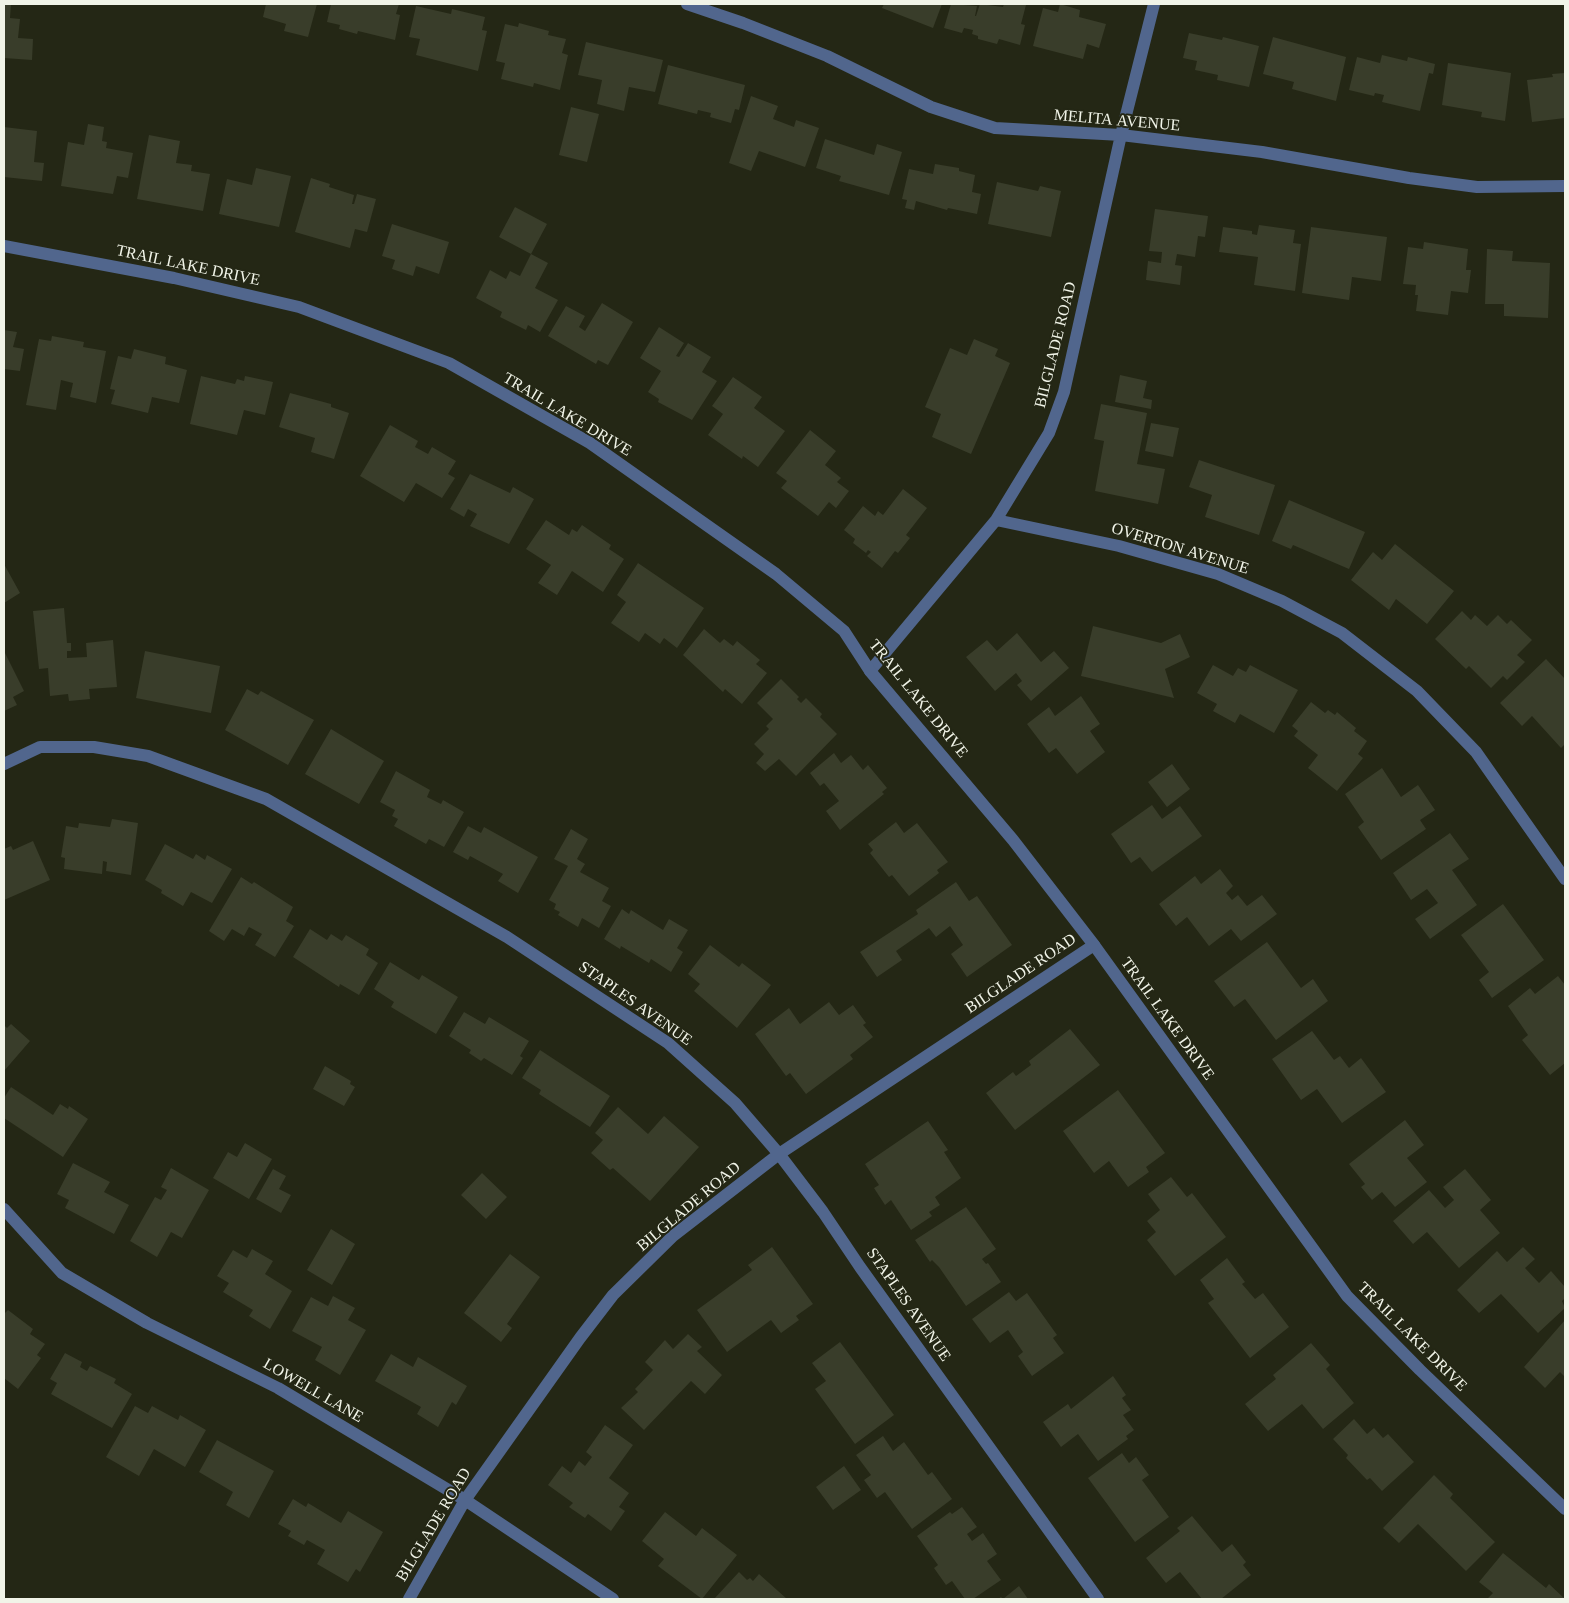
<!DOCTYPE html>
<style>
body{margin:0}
#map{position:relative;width:1569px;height:1603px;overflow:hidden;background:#242715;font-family:"Times New Roman",serif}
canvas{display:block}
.frame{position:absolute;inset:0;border:5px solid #f1f4e8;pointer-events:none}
</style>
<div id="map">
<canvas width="1569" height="1603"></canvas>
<div class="frame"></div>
</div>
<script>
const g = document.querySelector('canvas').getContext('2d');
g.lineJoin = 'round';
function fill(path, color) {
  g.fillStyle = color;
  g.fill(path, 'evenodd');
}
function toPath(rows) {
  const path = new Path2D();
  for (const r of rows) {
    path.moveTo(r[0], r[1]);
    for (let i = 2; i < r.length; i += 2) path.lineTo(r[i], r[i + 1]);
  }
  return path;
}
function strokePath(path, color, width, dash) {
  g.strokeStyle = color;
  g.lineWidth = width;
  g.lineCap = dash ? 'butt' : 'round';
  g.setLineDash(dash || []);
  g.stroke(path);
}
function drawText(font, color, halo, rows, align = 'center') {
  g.font = font + ' "Times New Roman",serif';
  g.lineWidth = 4;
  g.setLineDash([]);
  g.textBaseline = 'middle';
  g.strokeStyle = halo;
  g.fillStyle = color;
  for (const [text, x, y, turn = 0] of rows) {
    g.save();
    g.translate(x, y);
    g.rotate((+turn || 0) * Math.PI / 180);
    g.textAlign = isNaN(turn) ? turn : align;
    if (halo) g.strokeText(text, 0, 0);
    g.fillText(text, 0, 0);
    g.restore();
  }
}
const building = toPath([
 [4,4,11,4,10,18,20,19,18,38,33,39,32,60,4,58],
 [266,4,317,4,308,37,284,31,286,24,263,17],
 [331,4,399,4,396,14,400,15,395,40,358,31,357,34,339,29,340,25,327,22],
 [884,4,942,4,933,28,882,8],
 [951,4,977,6,975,16,976,16,980,4,1003,7,1004,4,1026,5,1021,24,1025,25,1020,45,999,39,997,44,978,39,978,36,972,34,973,30,964,28,962,33,944,28],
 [1060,4,1080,10,1079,17,1106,24,1099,48,1087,44,1083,59,1033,46,1043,8,1058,12],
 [416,6,451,14,452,9,485,17,482,30,487,31,478,71,416,55,420,39,409,37],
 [519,23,549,31,548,35,566,39,562,53,568,55,560,90,534,83,533,87,501,79,505,63,496,61,505,24,518,27],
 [1189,33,1222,40,1223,37,1259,46,1249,87,1217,80,1218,75,1195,70,1197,61,1183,58],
 [1273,37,1346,57,1336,101,1292,89,1294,82,1263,74],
 [586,42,663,60,655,92,629,87,624,111,597,104,602,80,578,75],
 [1382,55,1407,61,1408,57,1435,64,1433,74,1429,73,1420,111,1382,102,1384,95,1375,93,1374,96,1349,90,1357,57,1380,63],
 [1448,63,1511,73,1505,121,1481,117,1482,112,1442,105],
 [668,65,745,85,739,110,735,109,731,123,710,117,711,113,698,110,697,114,658,104],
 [1565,73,1565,118,1532,122,1527,80,1553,77,1552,74],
 [751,96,778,106,773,119,794,127,796,120,819,128,805,167,759,151,751,171,729,163],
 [571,107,599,114,587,162,559,155],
 [88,124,104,127,102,141,107,142,106,148,133,153,128,178,117,176,113,194,61,186,68,142,84,145],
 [4,127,37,131,34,162,44,163,42,181,4,177],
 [149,135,180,141,176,163,192,165,191,171,210,174,203,211,137,199],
 [825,139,874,155,877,144,902,152,889,195,839,181,841,176,816,168],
 [935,164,959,168,959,171,975,175,972,192,981,194,977,214,948,208,947,210,916,201,914,210,905,208,907,200,902,199,909,169,933,174],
 [256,168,291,176,279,227,219,214,227,179,252,185],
 [311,178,330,184,329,187,354,195,352,204,354,204,357,194,376,199,367,232,355,229,350,248,295,232],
 [997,182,1038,191,1040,186,1061,191,1051,237,988,224],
 [515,207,547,224,531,254,499,237],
 [1155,209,1208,216,1205,237,1198,236,1195,257,1177,254,1175,265,1182,266,1180,285,1146,280,1148,261,1161,263,1162,252,1149,251],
 [392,224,449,242,439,274,416,266,413,276,392,269,395,260,382,256],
 [1259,225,1295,230,1293,243,1301,244,1295,291,1254,285,1258,257,1219,252,1223,227,1252,231,1252,234,1257,235],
 [1311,227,1387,237,1381,281,1352,277,1349,300,1302,293],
 [1424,242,1468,249,1466,270,1471,270,1468,293,1451,291,1448,315,1416,311,1418,295,1415,295,1416,285,1403,284,1408,247,1423,249],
 [1487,249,1513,251,1512,261,1550,263,1548,318,1504,316,1504,304,1485,304],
 [531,254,548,263,535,288,558,300,540,332,528,325,526,330,500,317,502,312,476,298,490,270,506,279,510,271,520,276],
 [602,303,633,322,608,365,598,360,596,364,548,336,566,306,585,316,579,327,585,331],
 [659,327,684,343,676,356,679,357,688,343,711,357,702,372,717,381,692,420,658,402,659,399,648,392,661,371,640,358],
 [4,330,17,332,13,347,24,349,20,371,4,369],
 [52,336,84,342,83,347,106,351,96,403,70,397,73,383,61,380,56,410,26,405,39,339,51,341],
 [974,339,998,349,995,356,1010,363,971,454,932,437,941,414,925,407,950,348,967,355],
 [134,349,166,357,165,364,187,370,179,403,152,397,148,413,111,404,115,390,110,389,118,356,131,359],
 [1120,375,1147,381,1143,398,1152,400,1151,409,1115,402],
 [201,376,235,384,237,379,244,381,245,376,273,382,265,415,244,410,237,435,190,424],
 [733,377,762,397,754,408,785,431,758,467,743,456,742,459,708,435,723,414,712,406],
 [290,393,331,404,331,407,349,413,334,459,311,452,315,438,279,427],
 [1101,404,1147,413,1137,464,1165,469,1158,504,1095,491,1104,441,1094,439],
 [1151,423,1179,428,1173,457,1145,451],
 [390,425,418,441,415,447,428,454,432,447,456,461,448,474,455,478,442,498,416,483,404,502,360,476],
 [810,430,836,451,825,465,841,478,837,482,849,491,836,508,829,502,818,516,781,488,787,481,776,473],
 [1199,460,1275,485,1259,535,1205,517,1212,495,1189,487],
 [470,474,510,493,513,487,534,499,509,544,470,526,477,514,468,509,464,517,450,509],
 [903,489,927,508,906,535,910,538,898,553,895,551,882,568,867,556,871,552,868,550,866,553,853,543,855,539,844,530,863,506,875,516,878,511,883,515],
 [1289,500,1365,532,1349,569,1293,545,1291,549,1272,541],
 [546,520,569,535,572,529,577,532,582,525,611,545,609,549,624,559,603,592,572,571,557,595,538,583,551,565,526,549],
 [1395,544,1454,591,1427,624,1396,599,1389,610,1351,580,1373,552,1382,560],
 [638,563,704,608,677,648,664,638,660,644,645,633,639,642,611,623,626,602,617,595],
 [4,564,20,593,4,603],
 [64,608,67,643,71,643,71,651,67,651,67,658,87,657,86,643,113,640,117,687,89,689,90,699,69,701,68,694,50,696,48,668,39,669,33,611],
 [1462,611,1471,620,1475,615,1487,626,1498,615,1507,624,1511,620,1532,640,1517,655,1525,662,1507,680,1503,676,1491,688,1469,666,1466,669,1435,639],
 [1093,626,1161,643,1180,634,1190,657,1165,669,1174,698,1081,676],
 [704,629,720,643,724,639,733,646,737,641,760,660,756,664,767,673,742,704,725,689,723,692,683,655],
 [1017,633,1041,662,1054,651,1069,668,1031,701,1017,685,1022,681,1016,673,995,691,966,657,987,640,997,651],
 [4,651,24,691,13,697,17,705,4,711],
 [145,651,220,666,211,713,136,698],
 [1546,659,1565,679,1565,744,1561,748,1532,716,1522,726,1500,703],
 [1213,665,1233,676,1238,668,1246,672,1250,665,1298,690,1274,733,1240,714,1235,723,1213,711,1217,704,1197,693],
 [781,679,799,697,797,699,801,703,806,698,822,714,820,717,837,734,796,776,779,759,765,771,756,763,764,754,754,744,769,729,766,726,773,719,757,703],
 [247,689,258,695,261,691,314,720,288,765,225,730],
 [1081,696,1100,724,1090,731,1105,752,1077,774,1056,748,1049,753,1027,724,1049,707,1055,716],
 [1311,702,1325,713,1328,710,1335,715,1337,712,1356,728,1354,731,1367,741,1358,754,1363,758,1337,791,1308,768,1318,755,1294,736,1298,731,1292,726],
 [331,729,384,761,359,804,305,774],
 [834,753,841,763,851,755,863,770,868,765,887,788,882,792,884,794,840,830,826,811,839,801,824,783,820,786,810,773],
 [1172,764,1190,789,1167,807,1148,782],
 [1382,768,1401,797,1418,785,1435,810,1420,820,1426,829,1381,860,1358,827,1364,822,1345,794],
 [396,771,430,790,427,797,441,804,443,800,464,812,444,847,429,839,426,844,394,826,398,819,392,816,395,810,380,802],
 [1152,805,1162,819,1180,806,1202,836,1152,872,1140,857,1131,863,1111,834],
 [112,819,138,823,131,875,106,871,107,862,103,861,102,874,64,869,65,858,61,857,66,826,78,828,79,823,110,827],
 [896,822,904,833,917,823,948,862,937,870,939,873,909,896,892,875,889,877,870,853,873,850,868,844],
 [468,826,481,833,484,827,538,857,518,893,498,881,503,874,470,856,468,860,453,852],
 [571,829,588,839,577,859,585,864,580,872,609,888,602,901,611,906,599,928,582,918,578,927,558,915,560,912,554,909,556,904,549,900,568,866,554,859],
 [1450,833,1469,859,1452,870,1477,905,1430,939,1415,919,1438,903,1427,889,1411,900,1393,873],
 [33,841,50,880,4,900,4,849,11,846,13,850],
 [165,844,193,859,196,854,205,860,207,855,232,869,212,903,191,892,183,906,161,893,162,890,145,880],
 [1220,869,1233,886,1226,893,1232,900,1238,895,1247,906,1262,895,1277,914,1241,941,1231,929,1209,946,1187,917,1176,926,1159,904,1195,876,1201,884],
 [241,877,252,884,254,882,293,907,286,921,294,926,275,957,255,945,262,934,249,927,244,936,232,929,224,941,209,931],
 [956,882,969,901,977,896,1012,945,967,977,951,954,963,945,950,926,936,937,929,928,896,951,902,960,877,977,860,952,918,914,916,910],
 [1503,904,1544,960,1492,998,1479,980,1489,972,1461,935],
 [622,909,629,914,631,910,663,930,669,919,688,930,677,948,683,952,671,972,651,959,649,963,621,946,620,949,604,939],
 [310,929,327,940,331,934,342,941,346,935,369,949,366,955,378,963,359,995,340,984,339,987,293,957],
 [1267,942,1301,988,1313,979,1328,1001,1276,1040,1245,999,1234,1007,1214,981],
 [710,945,739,967,742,963,771,985,737,1028,694,991,700,984,688,974],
 [390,962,419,980,422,975,458,997,436,1034,391,1007,394,1002,374,989],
 [1558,976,1565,985,1565,1063,1550,1075,1522,1040,1528,1035,1508,1006,1530,988,1535,994],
 [829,1002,839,1015,853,1005,866,1023,863,1025,873,1037,850,1055,853,1059,806,1094,790,1073,786,1076,755,1034,789,1008,800,1024],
 [464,1012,485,1024,489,1017,529,1041,520,1056,523,1058,512,1075,484,1058,481,1061,469,1053,471,1050,449,1036],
 [11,1024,30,1041,4,1071,4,1025,7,1028],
 [1070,1029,1100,1065,1015,1130,986,1093,1013,1072,1016,1076,1031,1065,1029,1061],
 [1312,1031,1334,1060,1340,1056,1349,1068,1361,1058,1386,1092,1342,1123,1317,1089,1301,1100,1272,1059],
 [540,1050,610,1096,590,1127,539,1094,541,1090,522,1078],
 [325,1066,351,1081,350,1084,355,1087,344,1106,313,1089],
 [11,1087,53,1115,60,1104,68,1109,69,1106,88,1119,63,1157,4,1118,4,1098],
 [1118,1090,1165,1153,1146,1167,1149,1172,1128,1187,1109,1161,1094,1173,1063,1131],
 [618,1107,648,1134,664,1116,699,1147,650,1201,613,1168,610,1170,591,1153,603,1140,595,1133],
 [1405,1120,1424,1145,1407,1158,1427,1182,1395,1207,1382,1192,1372,1200,1361,1187,1365,1184,1349,1164],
 [928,1121,948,1150,944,1152,961,1178,935,1197,940,1205,929,1212,932,1216,911,1230,891,1200,885,1205,874,1188,879,1185,865,1164],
 [245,1143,272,1159,249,1199,213,1178,228,1152,237,1157],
 [73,1163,110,1182,104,1192,129,1205,114,1234,65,1208,69,1200,57,1194],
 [171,1168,209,1190,182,1238,171,1232,157,1257,130,1241,155,1197,161,1200,167,1190,161,1187],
 [273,1169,286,1176,279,1189,291,1195,281,1213,256,1199],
 [1465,1169,1491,1200,1480,1210,1500,1233,1459,1268,1427,1232,1413,1244,1393,1221,1429,1190,1445,1208,1454,1200,1443,1187],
 [482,1173,507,1197,486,1219,461,1195],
 [1171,1177,1187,1197,1192,1193,1226,1237,1175,1276,1147,1240,1156,1232,1147,1221,1160,1210,1148,1194],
 [966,1207,996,1249,982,1259,986,1264,988,1263,1001,1282,966,1306,939,1267,932,1260,930,1262,915,1240],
 [331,1229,355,1244,332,1285,307,1270],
 [772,1247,813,1304,796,1316,799,1320,781,1333,771,1320,727,1352,697,1310,752,1270,748,1265],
 [1523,1247,1535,1259,1525,1268,1539,1283,1551,1271,1565,1287,1565,1298,1562,1301,1565,1308,1538,1333,1501,1294,1479,1313,1457,1290,1497,1251,1507,1262],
 [252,1249,273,1261,265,1274,292,1291,270,1329,249,1316,253,1310,223,1292,229,1283,217,1276,233,1250,247,1258],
 [510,1254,540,1277,507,1324,512,1328,501,1342,464,1313],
 [1227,1258,1245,1282,1242,1284,1255,1299,1263,1293,1289,1327,1250,1358,1208,1303,1214,1299,1200,1280],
 [1009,1292,1016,1301,1027,1293,1057,1335,1053,1338,1064,1353,1032,1376,1018,1356,1023,1352,1008,1330,990,1343,972,1319],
 [333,1296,355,1308,348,1320,366,1330,340,1375,315,1360,322,1347,292,1331,311,1297,328,1306],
 [8,1310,33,1329,30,1334,45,1344,37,1355,41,1358,18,1389,4,1378,4,1314],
 [1565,1320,1565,1377,1560,1372,1545,1388,1524,1367],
 [688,1334,702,1347,697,1351,722,1375,705,1394,691,1381,644,1430,621,1408,638,1392,635,1389,653,1370,645,1362,665,1340,673,1349],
 [840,1342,894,1415,855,1444,815,1389,826,1381,812,1363],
 [1311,1343,1330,1365,1326,1369,1354,1403,1323,1429,1302,1404,1268,1431,1245,1404,1276,1379,1273,1375],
 [65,1353,82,1362,80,1367,87,1371,90,1366,116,1379,114,1383,132,1394,112,1428,51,1394,57,1383,50,1379],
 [391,1354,413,1367,418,1357,467,1386,456,1405,452,1402,438,1427,417,1414,421,1407,375,1381],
 [1113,1376,1126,1395,1122,1398,1131,1410,1123,1415,1134,1430,1126,1436,1128,1439,1098,1461,1078,1434,1061,1447,1043,1422,1068,1404,1071,1409],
 [135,1406,148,1413,152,1406,178,1420,180,1415,206,1430,185,1467,154,1449,139,1476,106,1457],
 [1354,1419,1367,1434,1374,1428,1383,1438,1388,1434,1414,1462,1382,1491,1370,1478,1367,1480,1346,1458,1348,1455,1333,1439],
 [605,1425,633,1445,609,1478,629,1493,619,1507,625,1511,611,1531,588,1514,585,1518,569,1507,573,1503,548,1485,562,1466,571,1473,579,1461,585,1466,592,1457,586,1452],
 [883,1436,893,1451,904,1442,928,1475,932,1472,952,1499,912,1529,885,1492,877,1498,864,1480,871,1475,856,1455],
 [217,1440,274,1471,249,1518,226,1505,233,1492,199,1472],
 [1122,1453,1129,1463,1136,1457,1149,1475,1142,1480,1169,1517,1135,1542,1088,1478],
 [844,1466,861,1490,833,1510,816,1487],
 [1434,1475,1453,1494,1450,1498,1495,1542,1466,1571,1418,1524,1399,1543,1383,1528],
 [293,1499,306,1507,308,1503,341,1523,348,1511,383,1532,360,1572,356,1569,348,1582,317,1564,325,1550,307,1540,304,1545,288,1536,291,1531,278,1524],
 [962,1507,977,1527,967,1534,972,1541,983,1533,997,1554,987,1561,1001,1580,973,1599,965,1599,952,1581,946,1585,934,1568,938,1565,917,1536,950,1512,952,1514],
 [665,1512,696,1536,702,1528,737,1555,702,1599,658,1566,664,1559,642,1541],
 [1192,1516,1222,1552,1232,1544,1246,1562,1243,1565,1251,1575,1221,1599,1202,1599,1180,1572,1166,1583,1146,1558,1180,1531,1177,1528],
 [1503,1553,1546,1588,1549,1584,1565,1599,1487,1599,1493,1593,1479,1582],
 [739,1572,747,1580,750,1578,753,1581,759,1574,787,1599,714,1599],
 [1019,1586,1028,1599,998,1599,1001,1597,1003,1599]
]);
const minor = toPath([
 [687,4,743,23,827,56,931,107,995,128,1121,135,1262,152,1409,178,1477,187,1565,186],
 [996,520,1119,546,1218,574,1282,601,1342,633,1417,691,1476,752,1565,879],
 [870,671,996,520,1049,433,1064,392,1121,135,1154,4],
 [4,764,40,747,94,747,148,756,266,799,507,937,668,1043,735,1103,779,1154,823,1212,860,1267,1098,1599],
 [4,1209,62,1273,147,1323,278,1388,465,1500,613,1599],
 [409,1599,465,1500,580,1338,613,1295,673,1236,779,1154,1094,945]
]);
const tertiary = toPath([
 [4,246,174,278,299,307,449,363,590,443,776,574,844,631,870,671,1013,840,1094,945,1347,1296,1420,1370,1565,1509]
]);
const streetNames = [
 ["MELITA AVENUE",1117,121,5],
 ["TRAIL LAKE DRIVE",188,266,12],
 ["BILGLADE ROAD",1056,345,-76],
 ["TRAIL LAKE DRIVE",567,415,31],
 ["OVERTON AVENUE",1180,549,17],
 ["TRAIL LAKE DRIVE",918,699,51],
 ["BILGLADE ROAD",1021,974,-34],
 ["STAPLES AVENUE",635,1004,35],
 ["TRAIL LAKE DRIVE",1167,1019,54],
 ["BILGLADE ROAD",689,1207,-40],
 ["STAPLES AVENUE",908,1305,55],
 ["TRAIL LAKE DRIVE",1412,1337,45],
 ["LOWELL LANE",313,1391,30],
 ["BILGLADE ROAD",434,1525,-59]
];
fill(building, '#393d2a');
strokePath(minor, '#51668d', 12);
strokePath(tertiary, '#51668d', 12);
drawText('16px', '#f1f4e8', '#242715', streetNames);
</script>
